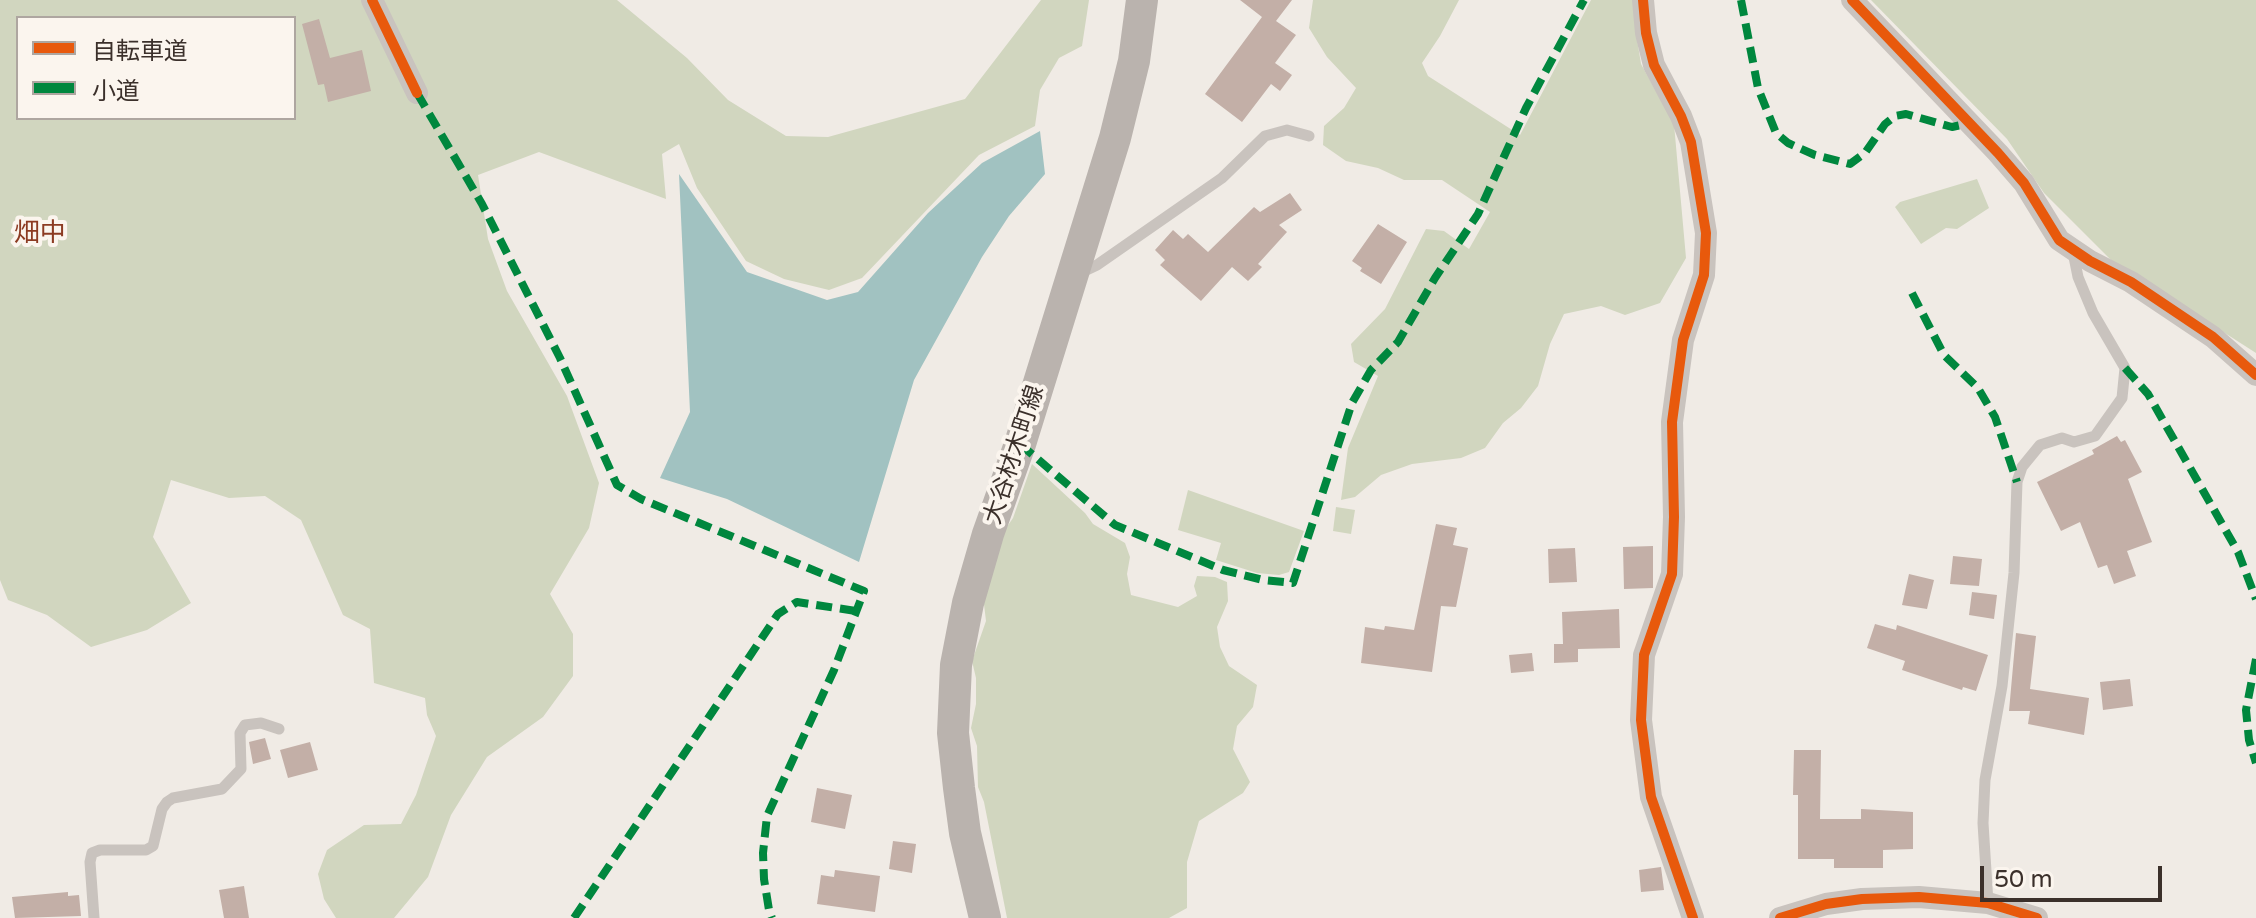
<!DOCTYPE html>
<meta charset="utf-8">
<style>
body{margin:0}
#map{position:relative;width:2256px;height:918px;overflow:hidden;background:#f0ebe5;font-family:"Varela Round","Noto Sans JP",sans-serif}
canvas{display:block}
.legend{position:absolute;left:16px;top:16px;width:280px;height:104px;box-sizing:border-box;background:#fbf5ee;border:2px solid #aea6a0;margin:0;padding:10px 14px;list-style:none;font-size:24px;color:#3b302b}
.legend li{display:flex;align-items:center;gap:16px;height:40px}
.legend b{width:40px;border:2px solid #aea6a0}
.scale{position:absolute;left:1980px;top:866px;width:182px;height:36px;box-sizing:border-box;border:4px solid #3b302b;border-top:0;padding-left:10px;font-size:24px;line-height:28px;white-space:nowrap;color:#3b302b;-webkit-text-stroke:6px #fbf5ee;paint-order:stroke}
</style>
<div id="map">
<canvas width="2256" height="918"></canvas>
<ul class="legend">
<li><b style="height:10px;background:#e8590c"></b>自転車道</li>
<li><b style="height:10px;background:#00873e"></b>小道</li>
</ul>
<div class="scale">50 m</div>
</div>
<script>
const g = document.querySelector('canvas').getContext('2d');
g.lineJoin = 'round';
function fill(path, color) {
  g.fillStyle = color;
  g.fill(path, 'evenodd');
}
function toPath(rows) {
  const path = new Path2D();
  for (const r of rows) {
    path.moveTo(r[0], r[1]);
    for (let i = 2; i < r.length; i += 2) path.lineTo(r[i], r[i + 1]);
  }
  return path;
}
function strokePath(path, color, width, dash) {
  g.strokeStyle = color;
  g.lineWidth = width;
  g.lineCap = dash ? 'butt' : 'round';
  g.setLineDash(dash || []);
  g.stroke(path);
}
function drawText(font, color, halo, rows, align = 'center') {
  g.font = font + ' "Varela Round","Noto Sans JP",sans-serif';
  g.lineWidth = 8;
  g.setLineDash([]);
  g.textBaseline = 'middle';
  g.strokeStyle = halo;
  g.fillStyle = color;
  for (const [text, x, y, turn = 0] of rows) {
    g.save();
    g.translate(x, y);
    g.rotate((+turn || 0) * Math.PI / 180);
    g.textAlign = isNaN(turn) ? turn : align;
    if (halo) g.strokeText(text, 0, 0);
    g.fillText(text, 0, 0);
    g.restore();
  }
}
const green = toPath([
 [0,0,617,0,687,58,728,100,786,136,828,137,965,99,1041,0,1089,0,1082,46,1059,58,1040,90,1035,126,979,155,862,278,829,290,784,279,746,261,697,188,679,144,662,154,666,199,539,152,478,175,488,239,507,291,567,396,599,483,589,528,550,594,573,634,573,676,543,717,487,757,451,815,428,877,394,918,336,918,324,899,318,874,327,850,364,825,401,824,416,795,436,736,427,715,425,698,374,683,370,629,343,615,301,520,265,496,229,498,171,480,153,537,191,603,147,630,91,647,47,615,8,600,0,580],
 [18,18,294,18,294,118,18,118],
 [1313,0,1459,0,1440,36,1422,63,1428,76,1520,135,1591,0,1634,0,1636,33,1641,64,1674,124,1686,258,1660,303,1625,315,1601,306,1564,314,1550,344,1538,386,1521,408,1503,423,1485,448,1461,458,1412,464,1381,475,1355,497,1341,500,1348,448,1378,376,1354,362,1351,344,1385,309,1426,229,1444,231,1469,249,1490,212,1442,180,1404,180,1378,168,1346,161,1323,145,1324,126,1344,108,1356,88,1327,57,1309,28],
 [1871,0,2256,0,2256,353,2111,260,2044,193,2007,139],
 [1977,179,1989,208,1957,229,1946,228,1921,244,1895,207,1900,202],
 [1032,464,1085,513,1093,524,1125,543,1130,557,1127,574,1131,595,1178,607,1197,596,1194,586,1197,576,1215,577,1227,582,1228,601,1217,627,1220,647,1229,666,1257,685,1253,707,1237,726,1233,749,1250,782,1243,793,1199,821,1187,862,1187,908,1169,918,1007,918,984,802,978,787,977,746,971,728,976,704,976,678,972,661,986,621,983,596,1000,537,1013,518],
 [1188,490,1304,531,1289,572,1279,575,1257,573,1216,560,1221,543,1178,530],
 [1336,507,1355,510,1351,534,1333,531]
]);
const water = toPath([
 [1040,131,1045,174,1009,216,982,257,914,380,859,562,727,499,660,478,690,412,679,174,747,272,827,300,858,292,928,213,982,163]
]);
const building = toPath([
 [1240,0,1292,0,1276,21,1296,35,1275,63,1292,75,1280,91,1271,84,1242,122,1205,94,1262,17],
 [319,19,330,58,362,50,371,91,328,102,324,84,318,85,302,24],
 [1290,193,1302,210,1279,225,1287,232,1258,264,1262,267,1248,281,1232,267,1201,301,1160,265,1165,260,1155,250,1173,230,1183,239,1188,234,1208,252,1254,207,1260,212],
 [1378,224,1407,242,1381,284,1360,271,1362,268,1352,261],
 [2117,436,2121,442,2125,440,2142,472,2128,479,2152,542,2127,551,2136,576,2114,584,2107,565,2098,568,2080,522,2061,531,2037,482,2094,454,2092,450],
 [1436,524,1457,528,1453,545,1468,548,1456,607,1441,606,1432,672,1361,663,1365,627,1384,630,1385,626,1414,630],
 [1653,546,1653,588,1624,589,1623,547],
 [1575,548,1577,582,1549,583,1548,549],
 [1953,556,1982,559,1979,586,1950,584],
 [1909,574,1934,580,1927,609,1902,605],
 [1972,592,1997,595,1994,619,1969,615],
 [1619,609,1620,648,1578,649,1578,662,1554,663,1554,644,1563,644,1562,612],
 [1875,624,1896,630,1897,625,1988,655,1976,691,1963,687,1962,690,1902,670,1905,661,1867,648],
 [2016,633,2036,636,2030,689,2089,698,2084,735,2028,724,2030,711,2009,711],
 [1532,653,1534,671,1511,673,1509,655],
 [2130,679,2133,706,2103,710,2100,682],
 [265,738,271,759,253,764,249,742],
 [310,742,318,770,288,778,280,750],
 [1794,750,1821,750,1820,819,1861,819,1861,809,1913,812,1913,849,1883,850,1883,868,1834,868,1834,859,1798,859,1798,795,1793,795],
 [817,788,852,795,845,829,811,822],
 [893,841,916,844,912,873,889,869],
 [1661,867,1664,890,1641,892,1639,870],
 [835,870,880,876,875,912,817,904,821,875,834,877],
 [244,886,249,918,224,918,219,890],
 [68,892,68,896,79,895,81,916,15,918,12,897]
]);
const lane = toPath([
 [1078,274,1097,265,1222,178,1265,136,1287,130,1309,136],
 [1988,903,1983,823,1985,780,2002,686,2014,573,2017,482,2022,467,2040,445,2062,438,2074,442,2095,436,2122,398,2125,368,2093,313,2078,277,2073,252],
 [94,918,90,862,92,853,100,850,146,850,153,846,162,809,167,802,173,798,222,789,241,769,240,733,245,725,261,723,279,729]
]);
const street = toPath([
 [372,0,417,93],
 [1643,0,1646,33,1654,65,1681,116,1691,142,1706,233,1704,275,1683,340,1672,422,1674,517,1672,574,1644,655,1641,720,1651,797,1693,918],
 [1852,0,1998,153,2024,183,2059,240,2090,261,2131,282,2213,337,2256,375],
 [1780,918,1826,904,1862,899,1919,897,1988,903,2037,918]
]);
const secondary = toPath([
 [985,918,965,833,959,788,953,733,956,665,968,603,988,534,1020,444,1115,138,1134,61,1142,0]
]);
const quiet = toPath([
 [1741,0,1758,88,1776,133,1788,143,1815,155,1850,164,1865,153,1885,124,1895,116,1906,114,1952,127,1970,123],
 [417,93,482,204,560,358,617,485,641,499,864,591,834,670,767,816,763,853,764,879,769,910,772,918],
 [1912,293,1944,355,1978,388,1995,417,2017,482],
 [2125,368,2148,394,2238,552,2256,599],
 [1020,444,1115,525,1223,570,1263,580,1293,583,1352,403,1371,370,1398,342,1435,278,1478,214,1526,108,1584,0],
 [2256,659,2246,710,2249,740,2256,763],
 [574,918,778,614,797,602,856,611]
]);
const cycleway = toPath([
 [372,0,417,93],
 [1643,0,1646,33,1654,65,1681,116,1691,142,1706,233,1704,275,1683,340,1672,422,1674,517,1672,574,1644,655,1641,720,1651,797,1693,918],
 [1852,0,1998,153,2024,183,2059,240,2090,261,2131,282,2213,337,2256,375],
 [1780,918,1826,904,1862,899,1919,897,1988,903,2037,918]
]);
const streetNames = [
 ["大谷材木町線",1015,455,-72]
];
const neighbourhoodNames = [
 ["畑中",40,234]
];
fill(green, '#d1d6bf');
fill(water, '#a1c2c1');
fill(building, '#c3afa7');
strokePath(lane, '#c9c3be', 11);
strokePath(street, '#c9c3be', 22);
strokePath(secondary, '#bab3ae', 32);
strokePath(quiet, '#00873e', 8, [16, 8]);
strokePath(cycleway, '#e8590c', 10);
drawText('24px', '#3b302b', '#fbf5ee', streetNames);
drawText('26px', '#8c3b22', '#fbf5ee', neighbourhoodNames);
</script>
